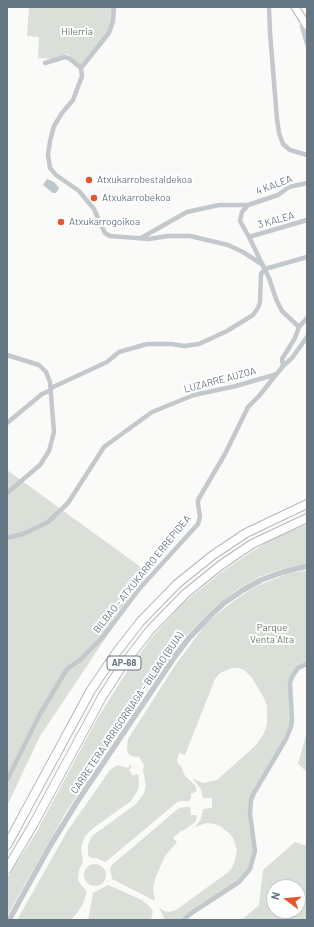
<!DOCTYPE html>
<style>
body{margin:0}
#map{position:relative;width:314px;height:927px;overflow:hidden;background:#fafaf8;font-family:Barlow,sans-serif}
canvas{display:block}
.frame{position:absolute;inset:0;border:8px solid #657683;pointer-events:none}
.north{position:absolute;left:266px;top:879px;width:40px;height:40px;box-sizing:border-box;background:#fff;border:1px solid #c1c8cd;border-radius:50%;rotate:286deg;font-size:11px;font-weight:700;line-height:16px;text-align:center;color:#657683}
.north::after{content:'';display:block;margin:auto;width:14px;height:18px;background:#e4572e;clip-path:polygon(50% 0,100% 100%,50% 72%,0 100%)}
</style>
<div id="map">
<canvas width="314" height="927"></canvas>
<div class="frame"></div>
<div class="north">N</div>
</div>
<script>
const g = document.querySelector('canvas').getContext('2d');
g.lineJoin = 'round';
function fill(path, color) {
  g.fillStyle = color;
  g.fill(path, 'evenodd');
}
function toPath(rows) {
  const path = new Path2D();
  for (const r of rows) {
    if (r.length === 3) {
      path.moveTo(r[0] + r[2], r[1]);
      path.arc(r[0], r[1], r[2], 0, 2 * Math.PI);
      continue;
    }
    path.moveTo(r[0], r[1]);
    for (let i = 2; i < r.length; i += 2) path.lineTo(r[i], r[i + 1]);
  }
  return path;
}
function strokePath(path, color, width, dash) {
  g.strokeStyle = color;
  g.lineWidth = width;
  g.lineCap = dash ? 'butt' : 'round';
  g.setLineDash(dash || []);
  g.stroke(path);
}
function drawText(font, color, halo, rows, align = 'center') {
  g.font = font + ' Barlow,sans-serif';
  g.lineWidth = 4;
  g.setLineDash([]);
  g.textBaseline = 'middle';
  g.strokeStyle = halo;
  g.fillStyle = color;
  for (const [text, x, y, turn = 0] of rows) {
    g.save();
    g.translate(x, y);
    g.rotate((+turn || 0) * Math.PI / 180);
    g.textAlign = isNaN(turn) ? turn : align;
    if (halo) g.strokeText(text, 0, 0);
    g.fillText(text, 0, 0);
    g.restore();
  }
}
const green = toPath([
 [29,7,112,7,112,18,107,35,81,66,67,54,53,59,38,58,39,37,27,36],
 [7,470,149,573,40,736,7,806],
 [307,524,307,563,282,569,259,577,238,589,217,605,184,638,146,691,66,812,7,916,7,878,36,833,97,719,124,676,152,637,182,604,227,568,270,540],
 [307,570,307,664,303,665,292,677,291,726,251,800,254,859,244,877,184,920,165,920,159,907,164,911,169,912,176,910,227,873,232,868,235,860,237,850,233,838,229,833,220,826,215,824,206,823,195,827,201,819,203,809,212,808,212,798,203,798,201,789,192,778,203,783,217,780,255,746,263,735,266,728,267,721,267,706,264,698,252,678,244,670,238,668,232,668,220,673,215,679,185,755,179,753,177,760,178,764,181,766,185,776,195,785,197,791,191,794,191,798,189,801,180,801,176,803,108,860,105,862,97,858,91,858,88,855,88,845,92,836,136,804,144,793,146,786,143,770,144,765,139,757,131,756,128,753,127,748,128,739,176,664,205,625,217,614,242,595,259,585,287,574],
 [307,732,307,772,298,764],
 [118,765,128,768,130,765,132,766,129,770,133,776,138,774,139,786,138,790,131,801,92,829,85,836,81,848,83,862,79,870,78,878,79,882,87,892,83,904,77,913,71,920,17,920,68,830,110,770],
 [187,807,190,807,191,815,196,815,197,818,195,822,183,831,182,830,173,838,177,842,165,856,155,879,153,889,155,901,112,879,110,868,113,864,179,808],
 [295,842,307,846,307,920,242,920,259,905,263,870],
 [274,887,298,887,298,911,274,911],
 [95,875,11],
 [108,885,142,900,150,907,153,911,151,920,88,920,93,893]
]);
const water = toPath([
 [47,179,54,182,59,188,56,193,53,193,43,185]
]);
const minor = toPath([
 [269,7,270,33,277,119,279,133,283,144,290,150,307,155],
 [303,19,302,26,307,44],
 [45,63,65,57,70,59,81,68,109,33,113,21,114,7],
 [81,68,82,76,73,100,62,113,54,126,50,141,48,155,50,168,56,175,79,191,94,209,100,223,105,233,110,236,149,239,168,236,190,236,228,245,243,252,263,265],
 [248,205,242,212,240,221,249,237,269,278,276,299,282,311,299,327,307,318],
 [249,237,307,220],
 [141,238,187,212,219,205,248,205,278,195,289,187,307,183],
 [265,269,307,257],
 [7,355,39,365,46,372,50,382,54,432,49,451,40,465,7,493],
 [283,366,282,359,295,338,299,327],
 [51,388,107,362,119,352,147,344,172,344,184,346,199,344,227,331,253,315,258,308,260,302,261,274,265,269],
 [7,423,42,394,51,390],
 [7,538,23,534,48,522,68,503,104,447,152,412,194,395,236,386,277,374],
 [7,780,40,714,67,669,80,660,103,637,140,588,198,524,200,517,198,504,198,500,225,454,248,407,259,396,283,366,292,358,307,337],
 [184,920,190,914,239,882,250,869,255,851,250,814,251,800,254,793,286,739,291,727,292,720,290,683,292,677,298,668,307,664]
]);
const tertiary = toPath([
 [9,920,50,846,77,802,176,655,189,638,213,613,224,603,243,590,261,580,283,572,307,566]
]);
const primary = toPath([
 [295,7,307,26]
]);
const motorway = toPath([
 [7,845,91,690,116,653,141,621,177,584,213,555,246,533,307,504],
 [7,869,33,825,102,697,120,669,150,630,185,594,221,565,252,544,307,518]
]);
const markers = [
 [89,180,4,"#e4572e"],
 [94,198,4,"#e4572e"],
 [61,222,4,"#e4572e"]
];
const shields = [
 [124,663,34]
];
const shieldNames = [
 ["AP-68",124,663]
];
const parkNames = [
 ["Hilerria",77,32],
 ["Parque",272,628],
 ["Venta Alta",272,640]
];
const poiNames = [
 ["Atxukarrobestaldekoa",97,180],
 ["Atxukarrobekoa",102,198],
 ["Atxukarrogoikoa",69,222]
];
const streetNames = [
 ["4 KALEA",274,185,-21],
 ["3 KALEA",276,220,-16],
 ["LUZARRE AUZOA",220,380,-15],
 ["BILBAO - ATXUKARRO ERREPIDEA",142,574,-51],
 ["CARRETERA ARRIGORRIAGA - BILBAO (BUIA)",127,713,-56]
];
fill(green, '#dadfd7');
fill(water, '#bbc7cb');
strokePath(primary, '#b5babe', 9);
strokePath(motorway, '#b4b9bd', 10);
strokePath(minor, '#c3c8cc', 4.5);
strokePath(tertiary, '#c3c8cc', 5.5);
strokePath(primary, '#fff', 7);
strokePath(motorway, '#fff', 8);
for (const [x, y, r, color] of markers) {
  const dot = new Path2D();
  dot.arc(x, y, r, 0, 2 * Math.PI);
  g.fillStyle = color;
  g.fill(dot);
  strokePath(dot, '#fff', 1.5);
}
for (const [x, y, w] of shields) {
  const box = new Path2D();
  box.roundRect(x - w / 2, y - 7, w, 14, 3);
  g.fillStyle = '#fff';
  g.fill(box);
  strokePath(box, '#657683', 1);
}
drawText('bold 9px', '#657683', null, shieldNames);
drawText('10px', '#687a64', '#fff', parkNames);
drawText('10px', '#657683', '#fff', poiNames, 'left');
drawText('10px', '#657683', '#fff', streetNames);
</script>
